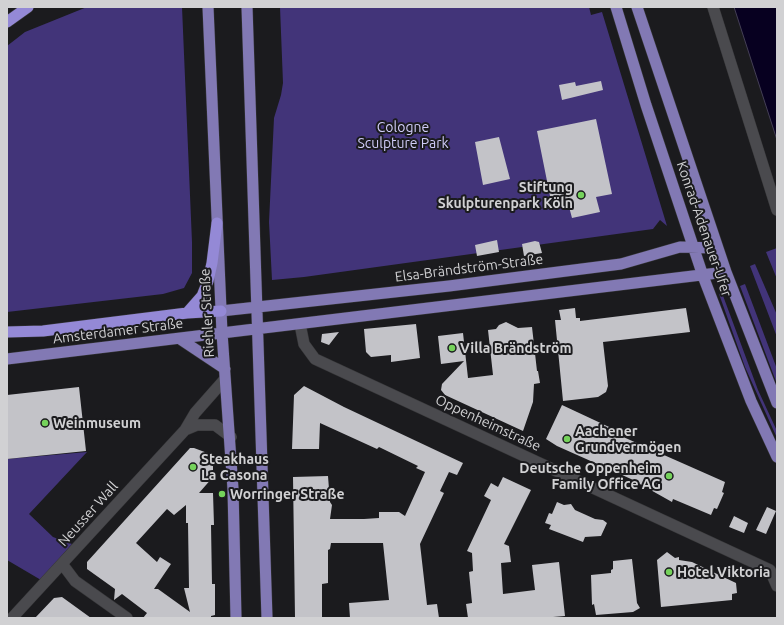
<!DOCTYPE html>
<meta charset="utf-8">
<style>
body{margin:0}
#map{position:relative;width:784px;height:625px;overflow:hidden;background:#1b1b1e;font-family:Ubuntu,sans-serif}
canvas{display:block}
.frame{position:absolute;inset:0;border:8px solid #d1d1d3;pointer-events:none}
</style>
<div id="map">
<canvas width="784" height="625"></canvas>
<div class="frame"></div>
</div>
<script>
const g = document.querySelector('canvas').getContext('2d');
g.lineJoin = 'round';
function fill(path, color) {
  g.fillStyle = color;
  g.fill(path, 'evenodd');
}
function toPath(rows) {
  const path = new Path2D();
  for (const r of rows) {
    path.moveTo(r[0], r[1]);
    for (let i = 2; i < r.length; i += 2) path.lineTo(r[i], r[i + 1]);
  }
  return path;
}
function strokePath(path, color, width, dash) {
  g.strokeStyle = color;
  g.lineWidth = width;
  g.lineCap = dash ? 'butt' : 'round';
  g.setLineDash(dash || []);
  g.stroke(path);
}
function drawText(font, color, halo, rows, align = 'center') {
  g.font = font + ' Ubuntu,sans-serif';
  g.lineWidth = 4;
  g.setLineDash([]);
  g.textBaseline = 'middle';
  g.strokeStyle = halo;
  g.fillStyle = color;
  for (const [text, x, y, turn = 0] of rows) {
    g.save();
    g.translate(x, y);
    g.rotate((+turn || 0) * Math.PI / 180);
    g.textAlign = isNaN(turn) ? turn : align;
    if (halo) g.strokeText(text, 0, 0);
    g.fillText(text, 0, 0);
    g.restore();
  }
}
const green = toPath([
 [87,7,182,7,192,242,192,273,184,288,163,294,7,312,7,46,25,32],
 [280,7,589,7,591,15,602,12,667,226,660,220,653,229,304,277,272,280,269,222,274,118,281,95,283,83],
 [777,248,777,279,766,252],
 [755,264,777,315,777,337,750,266],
 [745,284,777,369,777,384,740,286],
 [722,293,758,390,777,431,777,438,745,367,719,294],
 [87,452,29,514,53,537,72,544,41,580,7,560,7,459]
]);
const water = toPath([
 [734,7,777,7,777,140,734,7]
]);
const building = toPath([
 [601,81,603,90,562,100,559,85,575,82,576,86],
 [596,119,612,194,596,197,600,212,572,218,568,203,552,206,537,131],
 [499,137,510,179,483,185,475,142],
 [497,240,499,252,477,256,475,245],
 [535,241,539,242,542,253,524,256,522,244],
 [575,308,576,318,580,318,580,321,686,308,690,332,603,342,608,386,606,392,598,397,563,401,555,320,561,320,559,310],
 [506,322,518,328,532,327,537,371,538,371,540,383,534,384,533,402,523,431,445,395,441,390,442,384,464,361,441,364,438,336,463,333,468,378,493,375,488,330,496,329,499,325],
 [416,324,420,358,391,362,391,355,371,357,366,352,364,329],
 [339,332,329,345,321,342,322,334],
 [304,386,344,407,463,463,457,475,449,472,440,491,444,493,420,544,427,605,437,604,439,618,350,618,349,603,389,600,383,543,331,543,330,549,328,550,328,583,322,584,322,618,295,618,293,477,328,476,330,502,332,505,330,519,364,519,379,518,379,512,399,512,405,516,425,472,416,468,418,466,379,447,377,449,320,423,319,449,292,449,294,395],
 [79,387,86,451,7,459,7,395],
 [562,405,622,433,621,436,725,482,722,492,724,493,717,509,714,508,711,515,673,499,672,502,631,479,557,446,546,439],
 [190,448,194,448,210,454,210,464,213,466,213,477,199,493,213,493,214,525,211,525,212,584,215,584,215,615,211,616,211,618,143,618,147,613,122,594,114,600,115,589,87,569,87,562],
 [186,505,186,523,188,523,189,588,184,588,190,612,158,589,154,589,171,564,160,557,157,562,136,543,167,509,174,515],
 [503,477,531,490,504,544,509,546,511,562,501,563,503,594,535,590,532,565,559,562,565,616,541,618,468,618,466,604,472,603,469,572,473,571,472,553,467,551,491,500,484,496,491,483,498,487],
 [557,502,564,505,571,504,575,510,595,519,603,520,607,523,601,536,585,537,583,542,549,529,551,525,545,523,549,513,552,514],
 [767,507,776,511,766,534,756,530],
 [734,516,748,523,744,533,729,527],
 [667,552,675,558,679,557,679,560,692,562,736,583,737,593,732,594,732,600,661,607,657,560],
 [632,559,637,603,640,608,633,612,596,615,594,604,592,605,591,575,611,573,611,570,613,569,613,561],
 [62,597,91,618,35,618,54,598]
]);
const pedestrian = toPath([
 [713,7,777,210]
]);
const minor = toPath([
 [300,324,304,344,315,359,770,570,777,586],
 [185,430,197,425,215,425,231,437],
 [63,565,75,581,127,618],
 [12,618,185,430,195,413,225,379]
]);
const primary = toPath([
 [208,7,222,333,233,489,236,618],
 [247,7,267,618],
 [616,7,646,105,703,276,751,401,777,457],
 [637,7,726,272,777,403],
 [221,311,449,286,621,264,680,247,718,248],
 [180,339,225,369],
 [7,359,726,272]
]);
const trunk = toPath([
 [7,22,28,7],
 [187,313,202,296,208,281,212,263,217,223],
 [7,332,43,331,187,313,221,311]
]);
const markers = [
 [581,195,4,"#75d25b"],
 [452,348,4,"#75d25b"],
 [45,423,4,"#75d25b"],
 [567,439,4,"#75d25b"],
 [193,467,4,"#75d25b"],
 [669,476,4,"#75d25b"],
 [222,494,4,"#75d25b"],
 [669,572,4,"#75d25b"]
];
const parkNames = [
 ["Cologne",403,127],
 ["Sculpture Park",403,143]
];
const poiNames = [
 ["Stiftung",573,187,"right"],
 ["Skulpturenpark Köln",573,203,"right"],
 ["Villa Brändström",460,348],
 ["Weinmuseum",53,423],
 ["Aachener",575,431],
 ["Grundvermögen",575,447],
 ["Steakhaus",201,459],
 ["La Casona",201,475],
 ["Deutsche Oppenheim",661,468,"right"],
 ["Family Office AG",661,484,"right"],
 ["Worringer Straße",230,494],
 ["Hotel Viktoria",677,572]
];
const streetNames = [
 ["Konrad-Adenauer-Ufer",704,229,71],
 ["Elsa-Brändström-Straße",469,268,-7],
 ["Riehler Straße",207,313,-93],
 ["Amsterdamer Straße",118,331,-7],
 ["Oppenheimstraße",488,423,25],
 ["Neusser Wall",88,514,-48]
];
fill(green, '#423479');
fill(water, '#070020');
strokePath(water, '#443f56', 1);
fill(building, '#c3c3c8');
strokePath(pedestrian, '#373739', 12);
strokePath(minor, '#373739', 12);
strokePath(primary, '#373739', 12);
strokePath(trunk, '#373739', 12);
strokePath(pedestrian, '#4a4a4e', 11);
strokePath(minor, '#4a4a4e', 11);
strokePath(primary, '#8279b4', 11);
strokePath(trunk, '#9489d6', 11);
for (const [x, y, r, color] of markers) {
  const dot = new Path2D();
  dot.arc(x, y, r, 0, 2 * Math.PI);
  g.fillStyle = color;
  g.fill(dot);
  strokePath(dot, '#1b1b1e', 1.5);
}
drawText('14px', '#d0ccf8', '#1b1b1e', parkNames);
drawText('bold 14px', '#d1d1d3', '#1b1b1e', poiNames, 'left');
drawText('14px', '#d1d1d3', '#1b1b1e', streetNames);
</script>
